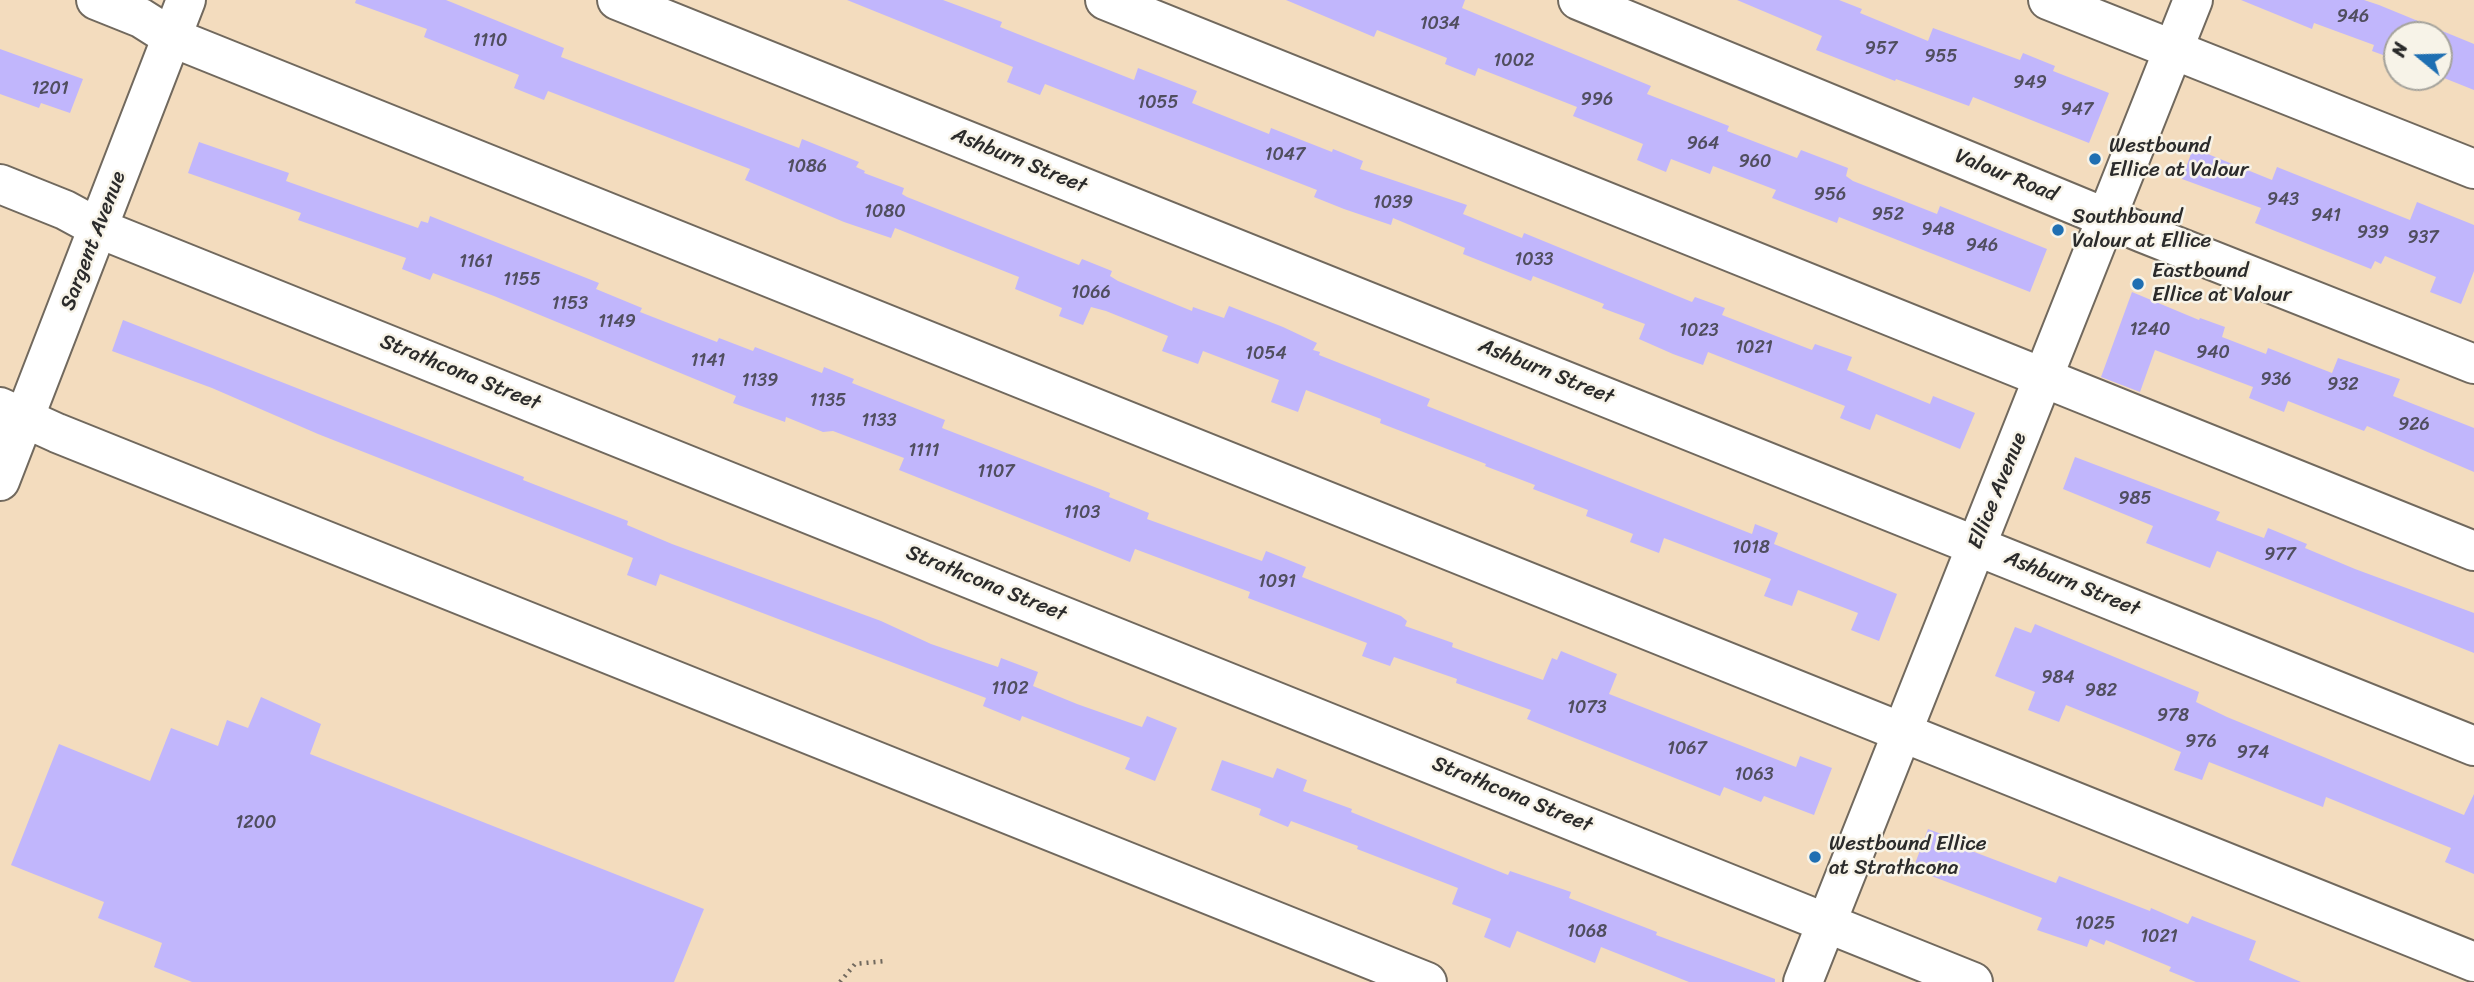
<!DOCTYPE html>
<style>
body{margin:0}
#map{position:relative;width:2474px;height:982px;overflow:hidden;background:#f3dcbe;font-family:Sriracha,sans-serif}
canvas{display:block}
.north{position:absolute;left:2383px;top:21px;width:70px;height:70px;box-sizing:border-box;background:#f7f3e8;border:2px solid #a5a39c;border-radius:50%;rotate:289deg;font-size:19px;font-weight:700;line-height:28px;text-align:center;color:#2b2b2b}
.north::after{content:'';display:block;margin:auto;width:24px;height:32px;background:#1f6fb2;clip-path:polygon(50% 0,100% 100%,50% 72%,0 100%)}
</style>
<div id="map">
<canvas width="2474" height="982"></canvas>
<div class="north">N</div>
</div>
<script>
const g = document.querySelector('canvas').getContext('2d');
g.lineJoin = 'round';
function fill(path, color) {
  g.fillStyle = color;
  g.fill(path, 'evenodd');
}
function toPath(rows) {
  const path = new Path2D();
  for (const r of rows) {
    path.moveTo(r[0], r[1]);
    for (let i = 2; i < r.length; i += 2) path.lineTo(r[i], r[i + 1]);
  }
  return path;
}
function strokePath(path, color, width, dash) {
  g.strokeStyle = color;
  g.lineWidth = width;
  g.lineCap = dash ? 'butt' : 'round';
  g.setLineDash(dash || []);
  g.stroke(path);
}
function drawText(font, color, halo, rows, align = 'center') {
  g.font = font + ' Sriracha,sans-serif';
  g.lineWidth = 5;
  g.setLineDash([]);
  g.textBaseline = 'middle';
  g.strokeStyle = halo;
  g.fillStyle = color;
  for (const [text, x, y, turn = 0] of rows) {
    g.save();
    g.translate(x, y);
    g.rotate((+turn || 0) * Math.PI / 180);
    g.textAlign = isNaN(turn) ? turn : align;
    if (halo) g.strokeText(text, 0, 0);
    g.fillText(text, 0, 0);
    g.restore();
  }
}
const building = toPath([
 [356,0,446,0,564,48,561,57,799,148,802,139,859,162,856,167,865,171,864,173,904,188,902,194,907,197,1079,265,1082,259,1112,271,1110,276,1118,281,1192,311,1193,307,1224,318,1229,306,1283,327,1317,343,1313,350,1320,352,1319,355,1430,399,1427,406,1752,534,1755,524,1778,533,1774,544,1897,594,1879,641,1851,630,1858,613,1798,590,1792,606,1764,596,1771,579,1664,538,1659,553,1630,542,1633,534,1586,516,1588,510,1533,489,1535,485,1485,466,1486,464,1380,423,1381,419,1306,390,1298,412,1271,402,1279,380,1203,351,1198,364,1162,351,1168,336,1106,311,1091,307,1083,325,1059,316,1062,308,1015,289,1019,277,895,228,891,238,844,222,745,180,750,169,548,91,544,100,514,88,519,75,424,37,427,29,355,3],
 [847,0,943,0,1002,22,1000,27,1134,80,1138,68,1197,91,1192,103,1269,134,1271,128,1332,152,1333,149,1363,161,1360,169,1467,205,1463,214,1522,238,1524,233,1692,302,1695,297,1725,308,1722,315,1812,350,1815,344,1852,357,1847,370,1930,404,1933,396,1975,413,1960,449,1876,414,1870,430,1840,418,1845,406,1708,352,1703,365,1673,354,1639,339,1645,324,1602,308,1604,304,1533,276,1531,281,1463,254,1465,248,1393,218,1391,225,1344,209,1314,197,1317,190,1045,84,1040,95,1007,82,1013,67],
 [1286,0,1465,0,1462,8,1651,86,1647,94,1729,126,1727,131,1797,158,1801,150,1848,168,1846,176,1853,181,1937,214,1940,206,2047,249,2030,292,1839,217,1837,223,1772,198,1776,190,1713,166,1710,174,1671,159,1666,172,1637,160,1643,144,1573,116,1577,107,1478,68,1475,76,1445,64,1447,58,1377,30,1374,37],
 [1737,0,1839,0,1862,9,1860,13,1928,41,1933,28,2020,60,2023,53,2055,66,2053,71,2109,93,2089,143,1973,97,1969,106,1896,79,1895,81,1816,50,1822,36],
 [2241,0,2364,0,2379,5,2474,44,2474,90,2439,76,2439,35,2397,35,2397,57,2394,59,2372,51,2374,45,2314,23,2312,29],
 [0,49,83,79,70,113,41,103,39,108,0,94],
 [199,142,289,173,286,181,418,228,421,221,428,223,430,216,599,283,596,289,642,308,640,312,717,342,719,338,753,351,755,347,822,373,824,367,854,379,852,383,945,420,942,428,1110,493,1109,497,1149,513,1147,519,1262,561,1266,551,1306,567,1302,577,1401,616,1407,621,1405,626,1453,643,1452,647,1543,680,1552,658,1557,660,1561,651,1617,674,1609,694,1796,767,1800,756,1832,768,1814,815,1764,796,1761,802,1724,787,1720,796,1527,719,1531,710,1456,683,1457,679,1394,657,1390,666,1362,656,1367,643,1248,598,1250,592,1135,549,1130,562,899,470,904,458,833,431,823,432,786,417,785,422,733,403,736,396,494,296,433,273,430,280,402,269,406,258,298,220,301,213,188,173],
 [2193,148,2272,180,2277,167,2410,220,2417,202,2474,225,2474,271,2461,304,2430,292,2436,277,2385,256,2381,264,2375,261,2371,269,2255,223,2261,208,2182,179],
 [2132,292,2199,320,2200,318,2225,327,2222,337,2266,354,2268,348,2332,373,2338,358,2400,379,2393,396,2474,428,2474,472,2367,426,2364,431,2288,401,2284,412,2249,398,2253,387,2155,350,2140,392,2101,377],
 [123,320,524,477,523,480,628,521,627,525,672,544,881,621,931,644,998,667,1001,658,1038,672,1033,686,1077,704,1142,727,1147,716,1177,728,1155,781,1125,769,1130,758,1022,716,1020,721,983,706,986,698,660,574,656,586,627,575,633,558,318,434,212,388,112,351],
 [2075,457,2220,512,2216,520,2264,538,2268,528,2307,544,2305,548,2355,569,2474,613,2474,653,2217,551,2210,568,2146,543,2153,526,2063,489],
 [2035,624,2199,692,2196,702,2227,717,2464,815,2474,794,2474,874,2445,862,2451,848,2326,797,2323,807,2209,762,2202,780,2174,770,2181,752,2148,738,2066,705,2059,722,2028,710,2035,692,1995,676,2015,627,2031,633],
 [261,697,321,724,310,754,704,909,674,982,192,982,154,967,162,943,98,918,104,902,11,865,59,744,150,781,171,728,218,746,227,720,248,728],
 [1222,760,1273,778,1277,768,1307,780,1303,791,1352,809,1351,812,1508,875,1510,871,1571,892,1569,898,1657,932,1656,935,1775,979,1775,982,1689,982,1601,947,1595,963,1517,931,1510,948,1484,937,1491,919,1452,904,1458,888,1357,849,1358,846,1291,821,1288,827,1259,815,1261,809,1211,790],
 [1928,829,1971,845,1969,850,2056,883,2059,876,2150,911,2151,908,2188,924,2192,916,2256,941,2249,960,2301,982,2196,982,2169,971,2171,967,2106,940,2104,945,2090,939,2087,947,2037,930,2042,918,1913,869]
]);
const path = toPath([
 [840,982,855,964,885,961]
]);
const minor = toPath([
 [96,0,141,18,171,37,2474,962],
 [617,0,2474,746],
 [1105,0,2474,551],
 [1578,0,2143,233,2474,364],
 [2048,0,2474,169],
 [0,184,65,210,100,229,1973,982],
 [0,407,57,433,1427,982]
]);
const major = toPath([
 [0,481,186,0],
 [1803,982,2193,0]
]);
const markers = [
 [2095,159,7,"#1f6fb2"],
 [2058,230,7,"#1f6fb2"],
 [2138,284,7,"#1f6fb2"],
 [1815,857,7,"#1f6fb2"]
];
const numberNames = [
 ["946",2353,17],
 ["1034",1440,24],
 ["1110",490,41],
 ["957",1881,49],
 ["955",1941,57],
 ["1002",1514,61],
 ["949",2030,83],
 ["1201",50,89],
 ["996",1597,100],
 ["1055",1158,103],
 ["947",2077,110],
 ["964",1703,144],
 ["1047",1285,155],
 ["960",1755,162],
 ["1086",807,167],
 ["956",1830,195],
 ["943",2283,200],
 ["1039",1393,203],
 ["1080",885,212],
 ["952",1888,215],
 ["941",2326,216],
 ["948",1938,230],
 ["939",2373,233],
 ["937",2423,238],
 ["946",1982,246],
 ["1033",1534,260],
 ["1161",476,262],
 ["1155",522,280],
 ["1066",1091,293],
 ["1153",570,304],
 ["1149",617,322],
 ["1240",2150,330],
 ["1023",1699,331],
 ["1021",1754,348],
 ["940",2213,353],
 ["1054",1266,354],
 ["1141",708,361],
 ["936",2276,380],
 ["1139",760,381],
 ["932",2343,385],
 ["1135",828,401],
 ["1133",879,421],
 ["926",2414,425],
 ["1111",924,451],
 ["1107",996,472],
 ["985",2135,499],
 ["1103",1082,513],
 ["1018",1751,548],
 ["977",2280,555],
 ["1091",1277,582],
 ["984",2058,678],
 ["1102",1010,689],
 ["982",2101,691],
 ["1073",1587,708],
 ["978",2173,716],
 ["976",2201,742],
 ["1067",1687,749],
 ["974",2253,753],
 ["1063",1754,775],
 ["1200",256,823],
 ["1025",2095,924],
 ["1068",1587,932],
 ["1021",2159,937]
];
const poiNames = [
 ["Westbound",2109,147],
 ["Ellice at Valour",2109,171],
 ["Southbound",2072,218],
 ["Valour at Ellice",2072,242],
 ["Eastbound",2152,272],
 ["Ellice at Valour",2152,296],
 ["Westbound Ellice",1829,845],
 ["at Strathcona",1829,869]
];
const streetNames = [
 ["Ashburn Street",1019,161,22],
 ["Valour Road",2006,176,22],
 ["Sargent Avenue",94,241,-69],
 ["Ashburn Street",1546,372,22],
 ["Strathcona Street",460,373,22],
 ["Ellice Avenue",1998,491,-68],
 ["Strathcona Street",986,584,22],
 ["Ashburn Street",2072,584,22],
 ["Strathcona Street",1512,795,22]
];
fill(building, '#c1b6fc');
strokePath(minor, '#71695e', 42);
strokePath(major, '#71695e', 42);
strokePath(path, '#71695e', 4.5, [2, 5]);
strokePath(minor, '#fff', 38);
strokePath(major, '#fff', 38);
for (const [x, y, r, color] of markers) {
  const dot = new Path2D();
  dot.arc(x, y, r, 0, 2 * Math.PI);
  g.fillStyle = color;
  g.fill(dot);
  strokePath(dot, '#f7f3e8', 2.5);
}
drawText('18px', '#504e5f', null, numberNames);
drawText('21px', '#2b2b2b', '#f7f3e8', poiNames, 'left');
drawText('21px', '#2b2b2b', '#f7f3e8', streetNames);
</script>
